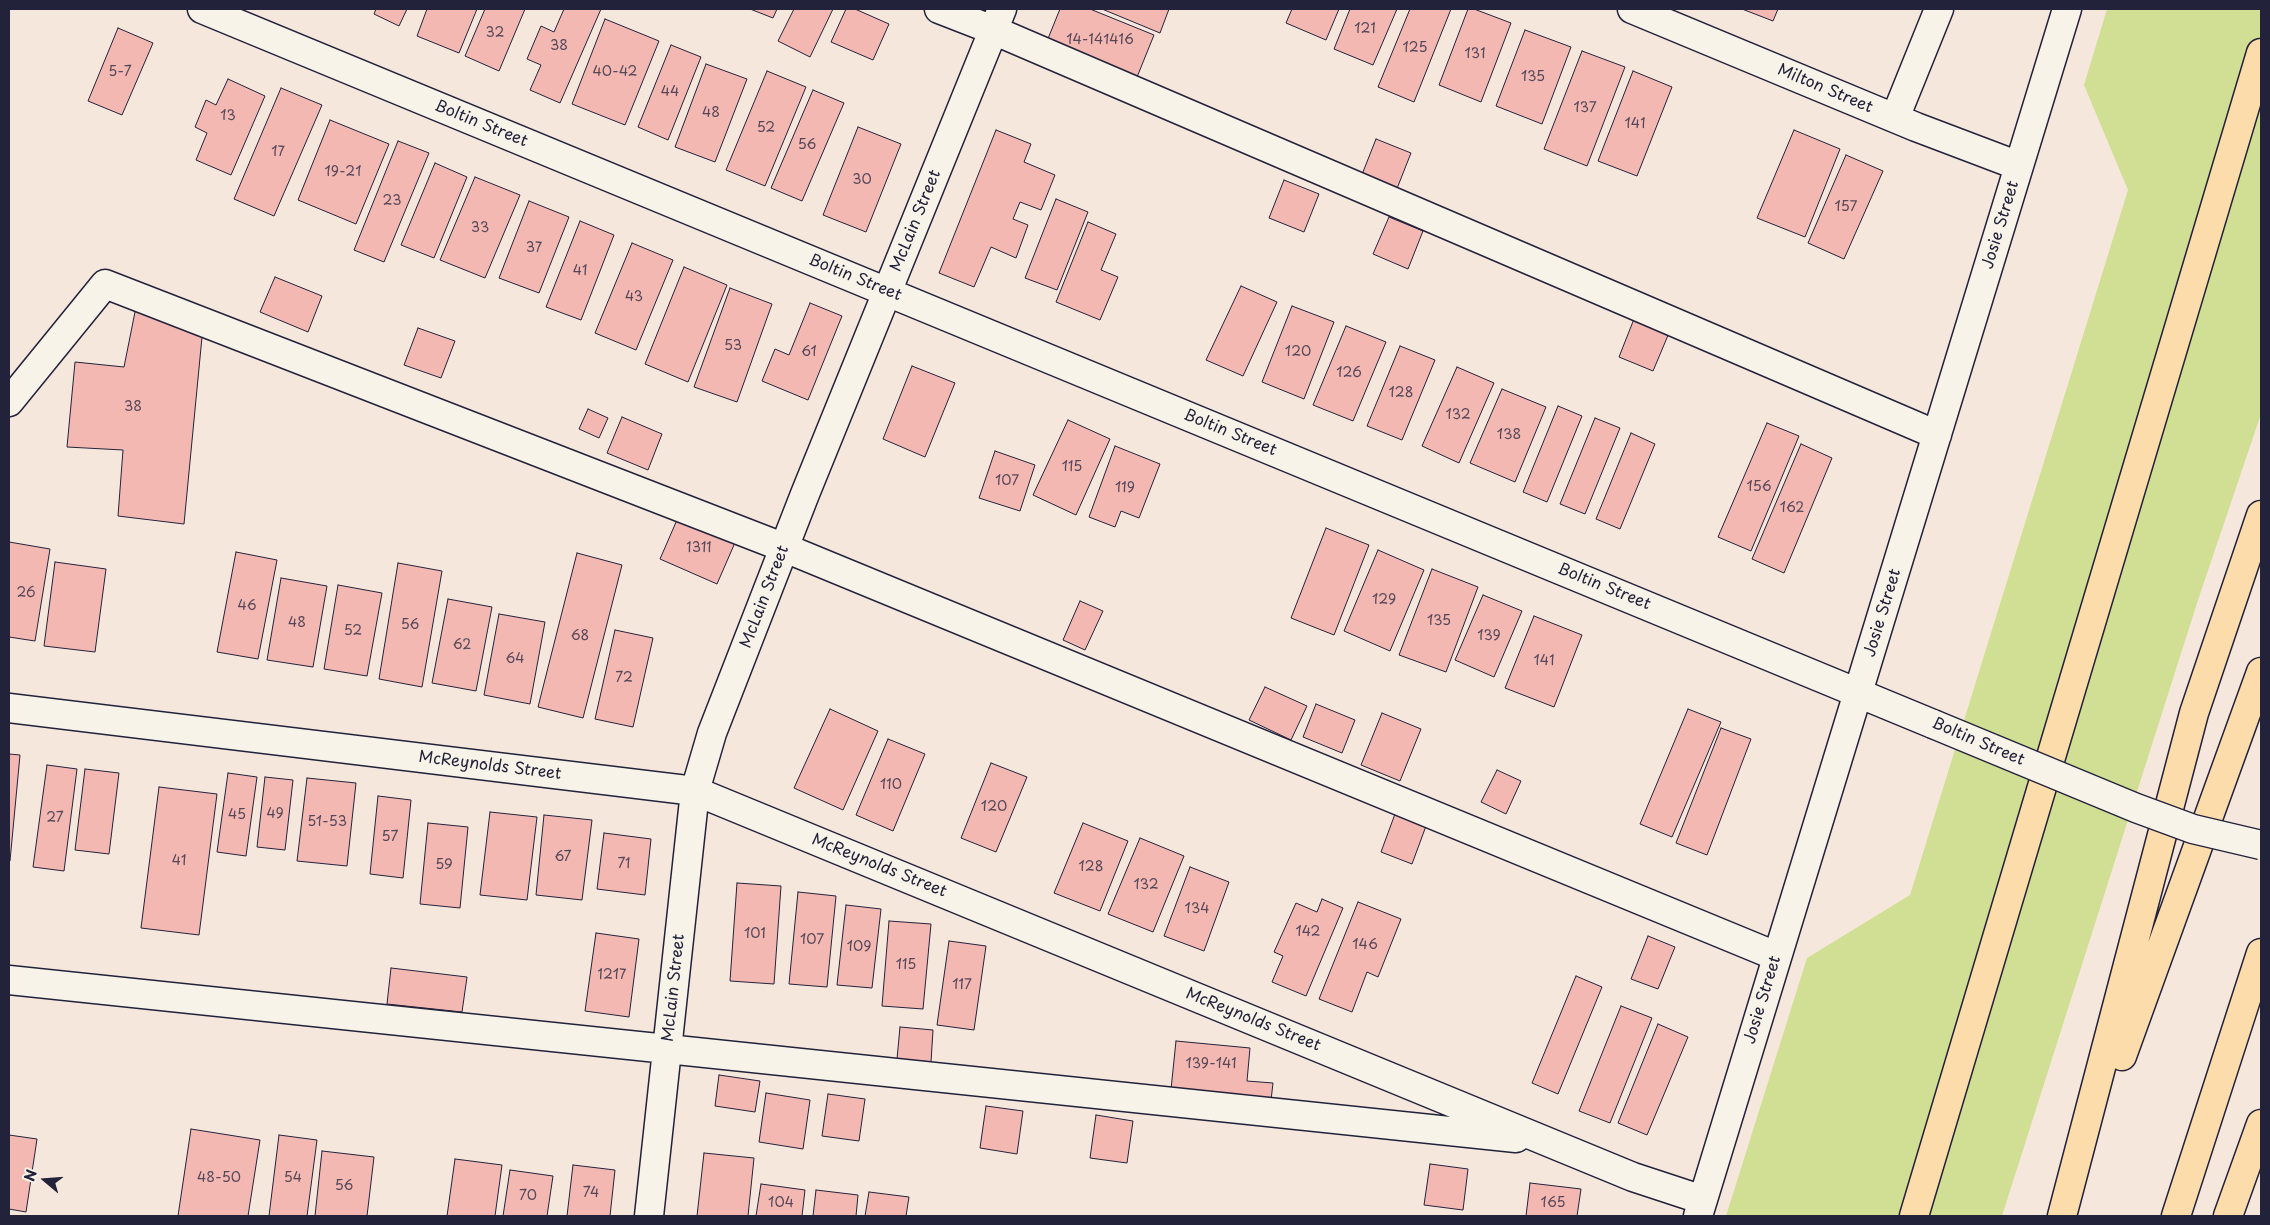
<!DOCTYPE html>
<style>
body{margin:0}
#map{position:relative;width:2270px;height:1225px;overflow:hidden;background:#f6e7dd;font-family:"Playpen Sans",sans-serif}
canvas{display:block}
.frame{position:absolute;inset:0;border:10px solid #22223b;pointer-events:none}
.north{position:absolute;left:20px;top:1155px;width:50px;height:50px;-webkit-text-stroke:4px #f7f3e8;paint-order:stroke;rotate:288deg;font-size:14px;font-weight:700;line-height:20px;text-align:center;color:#22223b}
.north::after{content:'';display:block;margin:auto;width:18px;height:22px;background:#22223b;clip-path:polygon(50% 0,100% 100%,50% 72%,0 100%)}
</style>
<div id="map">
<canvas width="2270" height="1225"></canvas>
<div class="frame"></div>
<div class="north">N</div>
</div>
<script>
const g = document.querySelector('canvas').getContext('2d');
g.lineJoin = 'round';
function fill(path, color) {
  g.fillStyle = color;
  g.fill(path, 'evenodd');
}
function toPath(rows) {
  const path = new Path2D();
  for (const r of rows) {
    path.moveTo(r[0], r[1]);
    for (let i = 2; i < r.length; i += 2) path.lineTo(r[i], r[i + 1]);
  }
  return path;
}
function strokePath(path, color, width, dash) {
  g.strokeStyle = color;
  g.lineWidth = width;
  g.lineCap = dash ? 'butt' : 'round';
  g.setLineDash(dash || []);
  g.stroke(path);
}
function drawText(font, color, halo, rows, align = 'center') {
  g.font = font + ' "Playpen Sans",sans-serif';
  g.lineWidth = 4;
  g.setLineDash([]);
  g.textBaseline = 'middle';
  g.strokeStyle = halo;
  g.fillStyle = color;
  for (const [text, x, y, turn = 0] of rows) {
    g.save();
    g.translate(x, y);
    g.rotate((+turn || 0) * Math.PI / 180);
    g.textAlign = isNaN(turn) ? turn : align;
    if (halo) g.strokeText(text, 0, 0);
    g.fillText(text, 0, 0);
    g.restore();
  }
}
const green = toPath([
 [2107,9,2261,9,2261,414,2198,600,2002,1216,1726,1216,1807,958,1910,895,2128,190,2084,85]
]);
const building = toPath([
 [376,9,407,9,399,26,374,14,376,9],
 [427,9,477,9,459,53,417,36,427,9],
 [485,9,525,9,499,71,465,56,485,9],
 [564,9,601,9,560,103,530,90,541,65,527,59,541,26,554,32,564,9],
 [750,9,777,9,773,18,750,9],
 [794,9,833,9,810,57,778,41,794,9],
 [846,9,855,9,889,24,873,60,831,42,846,9],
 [1060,9,1090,9,1154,35,1135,82,1045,46,1060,9],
 [1102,9,1169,9,1160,33,1102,9],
 [1292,9,1339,9,1326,40,1286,23,1292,9],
 [1350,9,1397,9,1373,65,1334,49,1350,9],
 [1410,9,1451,9,1414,102,1378,87,1410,9],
 [1468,9,1474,9,1511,23,1481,102,1439,85,1468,9],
 [1742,9,1778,9,1773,21,1742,9],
 [605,19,659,41,625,125,572,104,605,19],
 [118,28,153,43,122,115,88,101,118,28],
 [1525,30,1571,47,1542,124,1496,106,1525,30],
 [671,45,701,57,668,140,638,127,671,45],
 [1582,51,1625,67,1587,166,1544,149,1582,51],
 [706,64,747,79,715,162,675,147,706,64],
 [767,71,806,87,765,186,726,170,767,71],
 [1633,71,1672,87,1637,176,1598,161,1633,71],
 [228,79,265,96,231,175,196,160,207,133,195,127,206,100,216,105,228,79],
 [281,88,322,105,274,216,234,199,281,88],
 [813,90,844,103,802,201,771,188,813,90],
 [330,120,389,144,356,224,298,200,330,120],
 [858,127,901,144,866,232,823,215,858,127],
 [996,130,1031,144,1024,162,1055,175,1041,210,1020,202,1013,219,1028,225,1016,258,991,247,974,287,939,273,996,130],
 [1794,130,1840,149,1805,237,1757,218,1794,130],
 [1376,139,1411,153,1396,191,1361,177,1376,139],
 [398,141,429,153,384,262,354,250,398,141],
 [1846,155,1883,171,1844,259,1808,243,1846,155],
 [435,163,467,177,434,258,401,245,435,163],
 [475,177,520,195,485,278,440,260,475,177],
 [1284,180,1319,194,1304,232,1269,218,1284,180],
 [1056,199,1088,212,1057,290,1025,278,1056,199],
 [529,201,569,217,539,293,499,278,529,201],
 [1389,217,1423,231,1408,269,1373,254,1389,217],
 [580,221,614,235,581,320,546,307,580,221],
 [1088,222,1116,234,1101,270,1118,277,1100,320,1056,302,1088,222],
 [632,243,673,260,636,350,595,333,632,243],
 [684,267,727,285,688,382,645,364,684,267],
 [275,277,322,296,308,332,260,312,275,277],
 [1241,286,1277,302,1243,376,1206,360,1241,286],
 [730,288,772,304,737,402,694,387,730,288],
 [810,303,842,316,808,400,762,381,775,349,789,355,810,303],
 [1292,306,1334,322,1304,399,1262,382,1292,306],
 [136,307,202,337,184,524,118,516,123,450,67,447,75,362,124,367,136,307],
 [1634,319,1669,333,1653,371,1619,357,1634,319],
 [1346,326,1386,342,1353,421,1313,405,1346,326],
 [418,328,455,341,441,378,404,365,418,328],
 [1400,346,1435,360,1402,440,1367,426,1400,346],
 [912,366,955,383,925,457,883,439,912,366],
 [1457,367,1494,383,1459,463,1422,446,1457,367],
 [1502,389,1546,407,1515,482,1470,463,1502,389],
 [1558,406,1582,416,1547,502,1523,492,1558,406],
 [588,409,608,418,599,438,579,429,588,409],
 [622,417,662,434,648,470,607,453,622,417],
 [1595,418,1620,428,1585,514,1560,504,1595,418],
 [1068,420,1110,439,1076,515,1033,495,1068,420],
 [1767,423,1799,436,1751,551,1718,537,1767,423],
 [1631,433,1655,444,1620,529,1596,519,1631,433],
 [1801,444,1832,458,1784,573,1752,559,1801,444],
 [1115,446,1160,464,1139,518,1121,511,1115,527,1089,517,1115,446],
 [995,451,1035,465,1020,511,979,498,995,451],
 [680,513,737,538,717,584,660,559,680,513],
 [1326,528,1369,545,1334,635,1291,618,1326,528],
 [9,542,50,549,35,641,9,637,9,542],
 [1378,550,1424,570,1390,651,1344,631,1378,550],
 [236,552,277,560,258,659,217,652,236,552],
 [577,553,622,565,583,718,538,707,577,553],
 [55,562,106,569,95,652,44,646,55,562],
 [398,563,442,571,422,687,379,679,398,563],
 [1432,569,1478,587,1446,672,1399,655,1432,569],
 [281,578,327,586,313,667,267,660,281,578],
 [338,585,382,593,367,676,324,669,338,585],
 [1483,595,1522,611,1494,677,1455,660,1483,595],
 [448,599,492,607,476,691,432,683,448,599],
 [1080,601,1103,611,1085,650,1063,640,1080,601],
 [499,614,545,622,530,704,484,695,499,614],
 [1534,616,1582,635,1554,707,1505,688,1534,616],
 [615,630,653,638,633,727,595,719,615,630],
 [1265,687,1307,706,1291,740,1249,720,1265,687],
 [1316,704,1355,720,1342,753,1303,737,1316,704],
 [830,709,878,731,843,810,794,788,830,709],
 [1688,709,1721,722,1672,837,1640,824,1688,709],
 [1382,713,1421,729,1400,781,1361,765,1382,713],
 [1721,728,1751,739,1707,855,1676,843,1721,728],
 [888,739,925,754,893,831,856,815,888,739],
 [9,754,20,755,10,861,9,861,9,754],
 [991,763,1027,777,996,852,961,838,991,763],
 [47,765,77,769,64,871,33,867,47,765],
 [85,769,119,773,109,854,75,850,85,769],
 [1497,770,1521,781,1506,814,1481,802,1497,770],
 [228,773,257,777,246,856,217,852,228,773],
 [265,777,293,780,285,850,257,847,265,777],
 [307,778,356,783,347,866,297,861,307,778],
 [159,787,217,794,199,935,141,928,159,787],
 [378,796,411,800,403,878,370,874,378,796],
 [490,812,537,817,527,900,480,895,490,812],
 [1395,814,1426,826,1412,864,1381,852,1395,814],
 [544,815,592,820,582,900,536,895,544,815],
 [428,823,468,827,460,908,420,904,428,823],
 [1083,823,1128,841,1100,911,1054,893,1083,823],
 [604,833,651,839,645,895,597,889,604,833],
 [1140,838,1184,856,1153,932,1108,914,1140,838],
 [1190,867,1229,882,1204,951,1164,936,1190,867],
 [737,883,781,886,774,984,730,981,737,883],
 [798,892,836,896,827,987,789,984,798,892],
 [1322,899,1343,908,1306,996,1272,982,1283,956,1274,952,1296,903,1317,912,1322,899],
 [1358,902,1401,919,1378,977,1367,972,1352,1012,1319,999,1358,902],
 [846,905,881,909,872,988,837,985,846,905],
 [889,921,931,924,923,1009,882,1006,889,921],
 [596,933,639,939,629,1017,585,1011,596,933],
 [1648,936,1675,947,1658,989,1631,979,1648,936],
 [949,941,986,946,974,1030,937,1025,949,941],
 [391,968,467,977,462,1012,387,1004,391,968],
 [1576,976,1602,987,1558,1094,1532,1083,1576,976],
 [1621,1006,1652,1018,1610,1123,1579,1111,1621,1006],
 [1658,1024,1688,1037,1647,1135,1618,1123,1658,1024],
 [900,1027,933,1030,931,1062,897,1059,900,1027],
 [1176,1041,1250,1048,1247,1081,1273,1083,1270,1109,1170,1099,1176,1041],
 [719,1075,760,1081,755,1112,715,1106,719,1075],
 [766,1093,810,1100,803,1149,759,1142,766,1093],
 [828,1094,865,1099,859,1141,822,1136,828,1094],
 [986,1106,1023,1111,1017,1154,980,1148,986,1106],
 [1096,1115,1133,1121,1127,1163,1090,1158,1096,1115],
 [191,1129,260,1140,248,1216,178,1216,191,1129],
 [9,1135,37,1139,26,1212,9,1209,9,1135],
 [279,1135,317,1140,307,1216,269,1216,279,1135],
 [322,1151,374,1157,367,1216,315,1216,322,1151],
 [704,1153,754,1158,748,1216,697,1216,704,1153],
 [455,1159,502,1165,495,1216,447,1216,455,1159],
 [1430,1164,1468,1169,1463,1210,1424,1205,1430,1164],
 [573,1165,615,1170,610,1216,567,1216,573,1165],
 [510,1170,553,1176,547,1216,503,1216,510,1170],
 [1530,1183,1581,1189,1577,1216,1526,1216,1530,1183],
 [761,1184,805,1190,802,1216,756,1216,761,1184],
 [816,1190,858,1195,856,1216,813,1216,816,1190],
 [869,1192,909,1197,906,1216,865,1216,869,1192]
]);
const minor = toPath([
 [202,9,1933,724],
 [939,9,993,30,1937,435],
 [1632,9,1916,127,2019,166],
 [1895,118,1939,9],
 [9,402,105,284,785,548,1776,956],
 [9,708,695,791,1633,1177,1703,1200],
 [9,980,1516,1138],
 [649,1216,695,791,712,733,805,494,1002,9],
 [1698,1216,2067,9]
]);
const highway = toPath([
 [2122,1056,2261,672],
 [1914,1216,2261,53],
 [2062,1216,2194,713,2261,515],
 [2176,1216,2261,953],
 [2228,1216,2261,1124]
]);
const minorBridge = toPath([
 [1933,724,2136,808,2193,829,2261,845]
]);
const numberNames = [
 ["121",1365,29],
 ["32",495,33],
 ["14-141416",1100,40],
 ["38",559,46],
 ["125",1415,48],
 ["131",1475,54],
 ["5-7",120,72],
 ["40-42",615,72],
 ["135",1533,77],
 ["44",670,92],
 ["137",1585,108],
 ["48",711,113],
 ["13",228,116],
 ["141",1635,124],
 ["52",766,128],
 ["56",807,145],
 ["17",278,152],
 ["19-21",343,172],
 ["30",862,180],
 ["23",392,201],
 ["157",1846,207],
 ["33",480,228],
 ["37",534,248],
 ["41",580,271],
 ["43",634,297],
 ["53",733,346],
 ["61",809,352],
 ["120",1298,352],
 ["126",1349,373],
 ["128",1401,393],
 ["38",133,407],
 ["132",1458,415],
 ["138",1509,435],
 ["115",1072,467],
 ["107",1007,481],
 ["156",1759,487],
 ["119",1125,488],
 ["162",1792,508],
 ["1311",699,548],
 ["26",26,593],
 ["129",1384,600],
 ["46",247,606],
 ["135",1439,621],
 ["48",297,623],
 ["56",410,625],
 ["52",353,631],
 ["68",580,636],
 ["139",1489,636],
 ["62",462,645],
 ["64",515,659],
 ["141",1544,661],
 ["72",624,678],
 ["110",891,785],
 ["120",994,807],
 ["49",275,814],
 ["45",237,815],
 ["27",55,818],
 ["51-53",327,822],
 ["57",390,837],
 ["67",563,857],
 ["41",179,861],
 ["71",624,864],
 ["59",444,865],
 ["128",1091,867],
 ["132",1146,885],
 ["134",1197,909],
 ["142",1308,932],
 ["101",755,934],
 ["107",812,940],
 ["146",1365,945],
 ["109",859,947],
 ["115",906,965],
 ["1217",612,975],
 ["117",962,985],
 ["139-141",1211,1064],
 ["48-50",219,1178],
 ["54",293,1178],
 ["56",344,1186],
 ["74",591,1193],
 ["70",528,1196],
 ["104",781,1203],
 ["165",1553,1203]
];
const streetNames = [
 ["Milton Street",1825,89,23],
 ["Boltin Street",481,124,22],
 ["McLain Street",916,221,-68],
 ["Josie Street",2001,225,-73],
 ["Boltin Street",855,278,22],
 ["Boltin Street",1230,433,22],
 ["Boltin Street",1604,587,22],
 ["McLain Street",765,597,-69],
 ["Josie Street",1883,613,-73],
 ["Boltin Street",1978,742,23],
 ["McReynolds Street",490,766,7],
 ["McReynolds Street",879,866,22],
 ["McLain Street",674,988,-84],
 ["Josie Street",1763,1000,-73],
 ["McReynolds Street",1253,1020,22]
];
fill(green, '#d0df93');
fill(building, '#f4b8b3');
strokePath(building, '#22223b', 1);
strokePath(minor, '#22223b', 31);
strokePath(highway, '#22223b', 31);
strokePath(minor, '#f7f3e8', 28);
strokePath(highway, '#fddcac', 28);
strokePath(minorBridge, '#22223b', 31, []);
strokePath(minorBridge, '#f7f3e8', 28);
drawText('14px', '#564859', null, numberNames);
drawText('16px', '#22223b', '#f7f3e8', streetNames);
</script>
